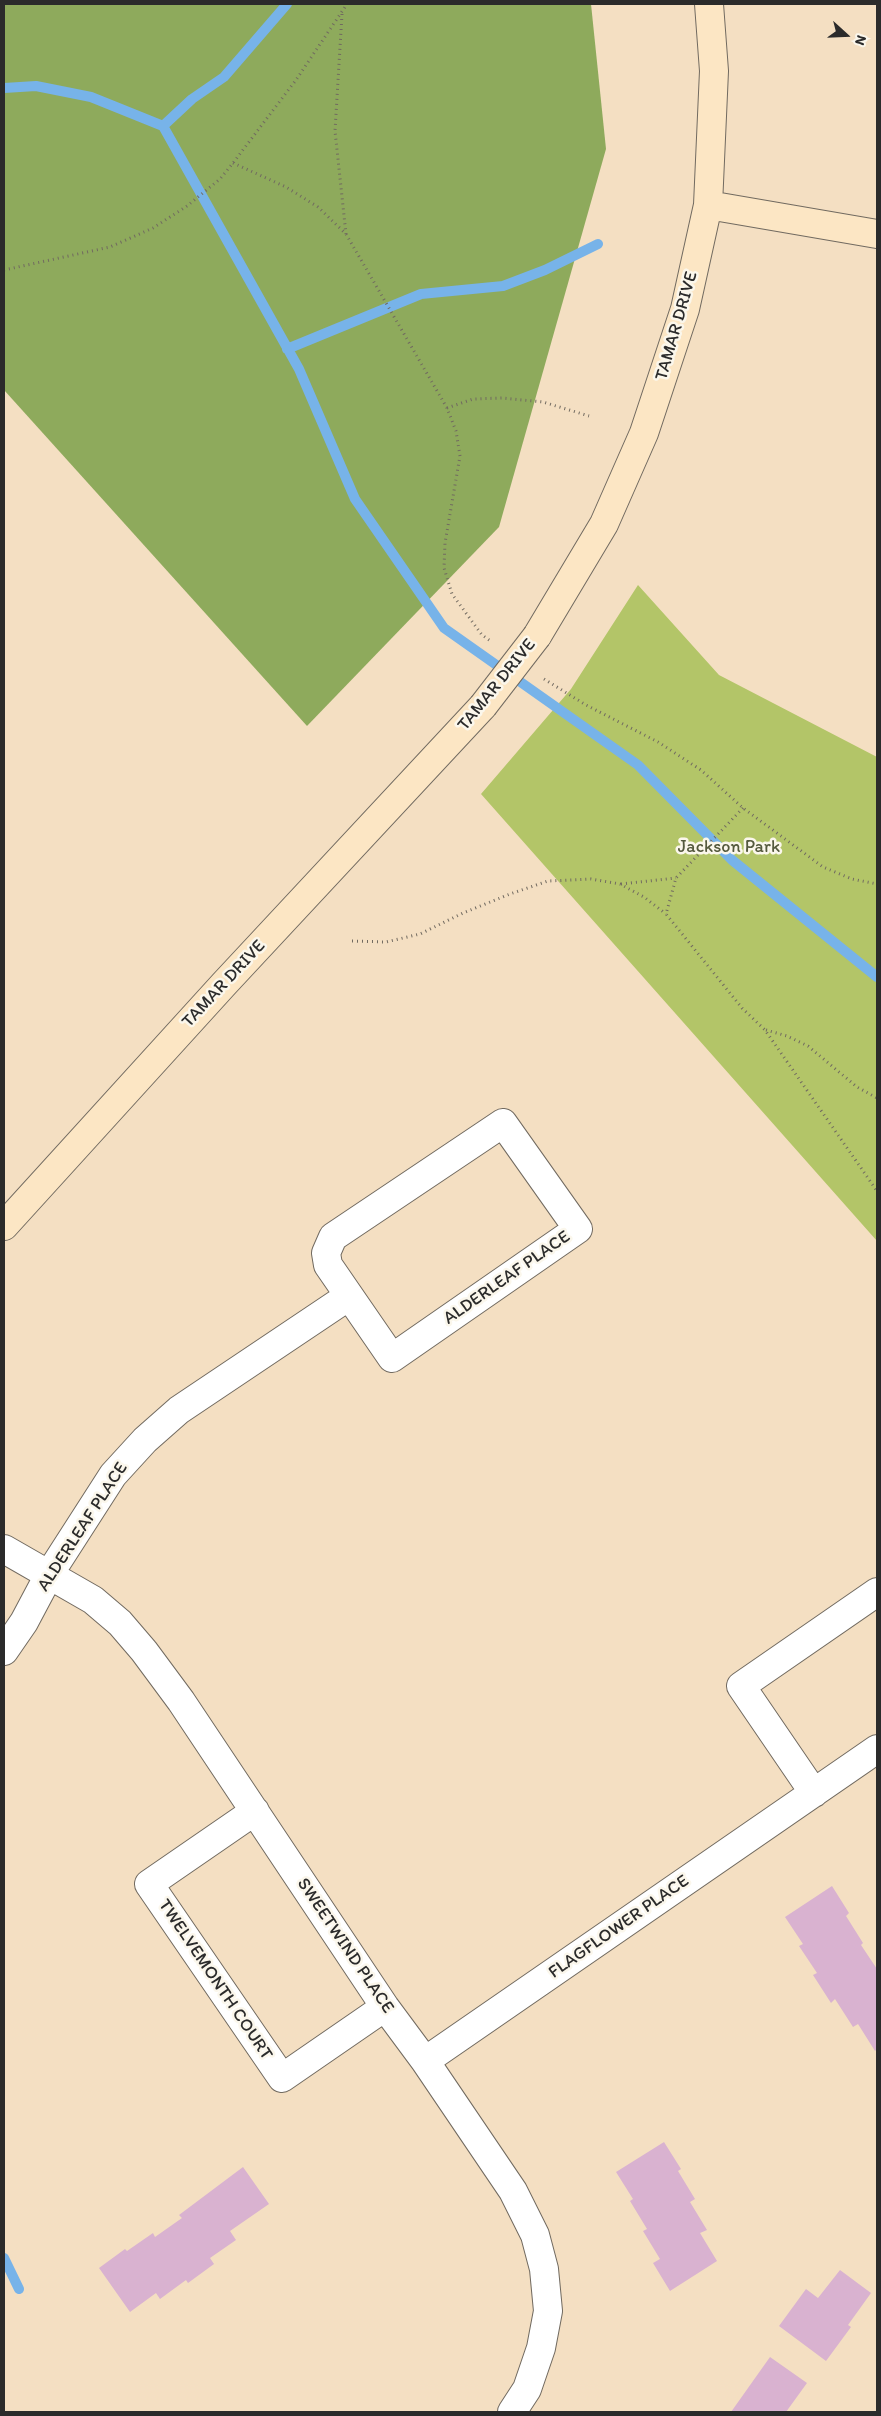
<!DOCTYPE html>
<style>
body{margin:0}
#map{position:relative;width:881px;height:2416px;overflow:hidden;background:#f4dfc2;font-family:Itim,sans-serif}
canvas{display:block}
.frame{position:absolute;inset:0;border:5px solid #2b2b2b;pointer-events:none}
.north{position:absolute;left:821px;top:10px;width:50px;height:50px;-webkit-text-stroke:4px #fbf7ec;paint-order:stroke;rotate:110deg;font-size:14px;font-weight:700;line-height:20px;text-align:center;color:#2b2b2b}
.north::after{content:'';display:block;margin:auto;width:18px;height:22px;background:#2b2b2b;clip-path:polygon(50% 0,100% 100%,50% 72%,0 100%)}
</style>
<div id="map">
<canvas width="881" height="2416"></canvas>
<div class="frame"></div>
<div class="north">N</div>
</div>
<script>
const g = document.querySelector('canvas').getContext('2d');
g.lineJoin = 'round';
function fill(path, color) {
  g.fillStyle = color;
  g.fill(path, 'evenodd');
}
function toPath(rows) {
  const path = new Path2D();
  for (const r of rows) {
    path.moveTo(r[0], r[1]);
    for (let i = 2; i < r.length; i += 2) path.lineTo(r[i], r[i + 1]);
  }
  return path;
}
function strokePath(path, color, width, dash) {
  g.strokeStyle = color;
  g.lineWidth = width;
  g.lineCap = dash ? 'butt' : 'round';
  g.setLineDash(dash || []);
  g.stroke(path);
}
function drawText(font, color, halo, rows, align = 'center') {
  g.font = font + ' Itim,sans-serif';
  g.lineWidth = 5;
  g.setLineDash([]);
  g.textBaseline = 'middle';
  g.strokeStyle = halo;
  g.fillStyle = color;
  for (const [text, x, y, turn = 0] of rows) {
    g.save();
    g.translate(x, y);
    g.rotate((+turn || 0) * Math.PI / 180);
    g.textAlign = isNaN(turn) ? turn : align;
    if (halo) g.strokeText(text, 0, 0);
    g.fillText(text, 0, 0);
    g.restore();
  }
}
const green = toPath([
 [638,585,719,675,877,757,877,1241,481,794,571,689]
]);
const forest = toPath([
 [4,4,591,4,606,149,499,527,307,726,4,390]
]);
const stream = toPath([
 [4,88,36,86,91,97,163,126,299,369,355,499,444,628,638,765,732,860,877,977],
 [163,126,192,99,224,77,287,4],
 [287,349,421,294,503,286,545,270,598,244],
 [4,2258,19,2289]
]);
const building = toPath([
 [832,1886,849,1913,846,1916,863,1943,861,1945,877,1969,877,2049,875,2051,858,2024,853,2027,835,1999,831,2003,813,1975,817,1973,799,1946,803,1944,785,1917],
 [664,2142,681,2169,678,2171,695,2199,690,2202,707,2230,700,2233,717,2261,670,2291,653,2263,660,2259,643,2231,647,2229,630,2201,633,2199,616,2172],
 [243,2167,269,2204,230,2231,236,2240,210,2258,214,2264,188,2283,186,2280,160,2299,156,2293,130,2312,99,2268,125,2249,127,2251,153,2233,155,2237,182,2218,179,2215],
 [840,2270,871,2293,848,2325,851,2327,826,2361,779,2326,806,2289,818,2298],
 [770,2357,807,2383,786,2412,731,2412]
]);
const path = toPath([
 [342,14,335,131,346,234],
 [233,163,286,187,318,207,346,234,447,408,456,431,460,456,445,543,444,568,452,594,482,635,492,642],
 [4,270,110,247,153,228,187,206,220,179,233,163,296,80,347,4],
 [447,408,473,399,502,398,543,402,589,416],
 [544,679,586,705,658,742,701,770,743,808,823,867,852,879,877,884],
 [743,808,676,878,666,914,742,1008,765,1030,877,1191],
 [621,884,676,878],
 [352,941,386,942,420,934,463,913,510,894,548,881,591,879,620,884,644,897,666,914],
 [766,1030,787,1036,808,1046,857,1087,877,1098]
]);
const street = toPath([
 [503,1123,578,1229,392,1358,328,1265,326,1253,333,1237,503,1123],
 [4,1549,93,1600,120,1623,144,1651,181,1701,385,2007,425,2061,513,2191,535,2235,544,2269,548,2311,541,2348,527,2389,512,2412],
 [4,1651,24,1622,50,1573,113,1475,145,1440,179,1410,349,1296],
 [814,1793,741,1686,877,1592],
 [255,1811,149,1884,282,2078,385,2007],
 [425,2061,877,1749]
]);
const secondary = toPath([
 [708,205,877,234],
 [537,636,604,524,644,433,685,309,708,205,714,71,709,4],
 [4,1226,224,984,483,706]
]);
const secondaryBridge = toPath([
 [483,706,537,636]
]);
const streetNames = [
 ["TAMAR DRIVE",677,326,-74],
 ["TAMAR DRIVE",497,685,-51],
 ["TAMAR DRIVE",224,984,-47],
 ["ALDERLEAF PLACE",507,1278,-35],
 ["ALDERLEAF PLACE",83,1527,-57],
 ["FLAGFLOWER PLACE",619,1927,-35],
 ["SWEETWIND PLACE",345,1946,56],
 ["TWELVEMONTH COURT",215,1980,56]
];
const parkNames = [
 ["Jackson Park",729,847]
];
fill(green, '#b3c568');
fill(forest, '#8eaa5c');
strokePath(stream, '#77b3e9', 10);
fill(building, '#d9b2d0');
strokePath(street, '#716a60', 30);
strokePath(secondary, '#716a60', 30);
strokePath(path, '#716a60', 3, [1, 4]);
strokePath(street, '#fff', 28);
strokePath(secondary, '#fce6c4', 28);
strokePath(secondaryBridge, '#716a60', 30, []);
strokePath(secondaryBridge, '#fce6c4', 28);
drawText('18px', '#2b2b2b', '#fbf7ec', streetNames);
drawText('18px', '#54593d', '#fbf7ec', parkNames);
</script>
